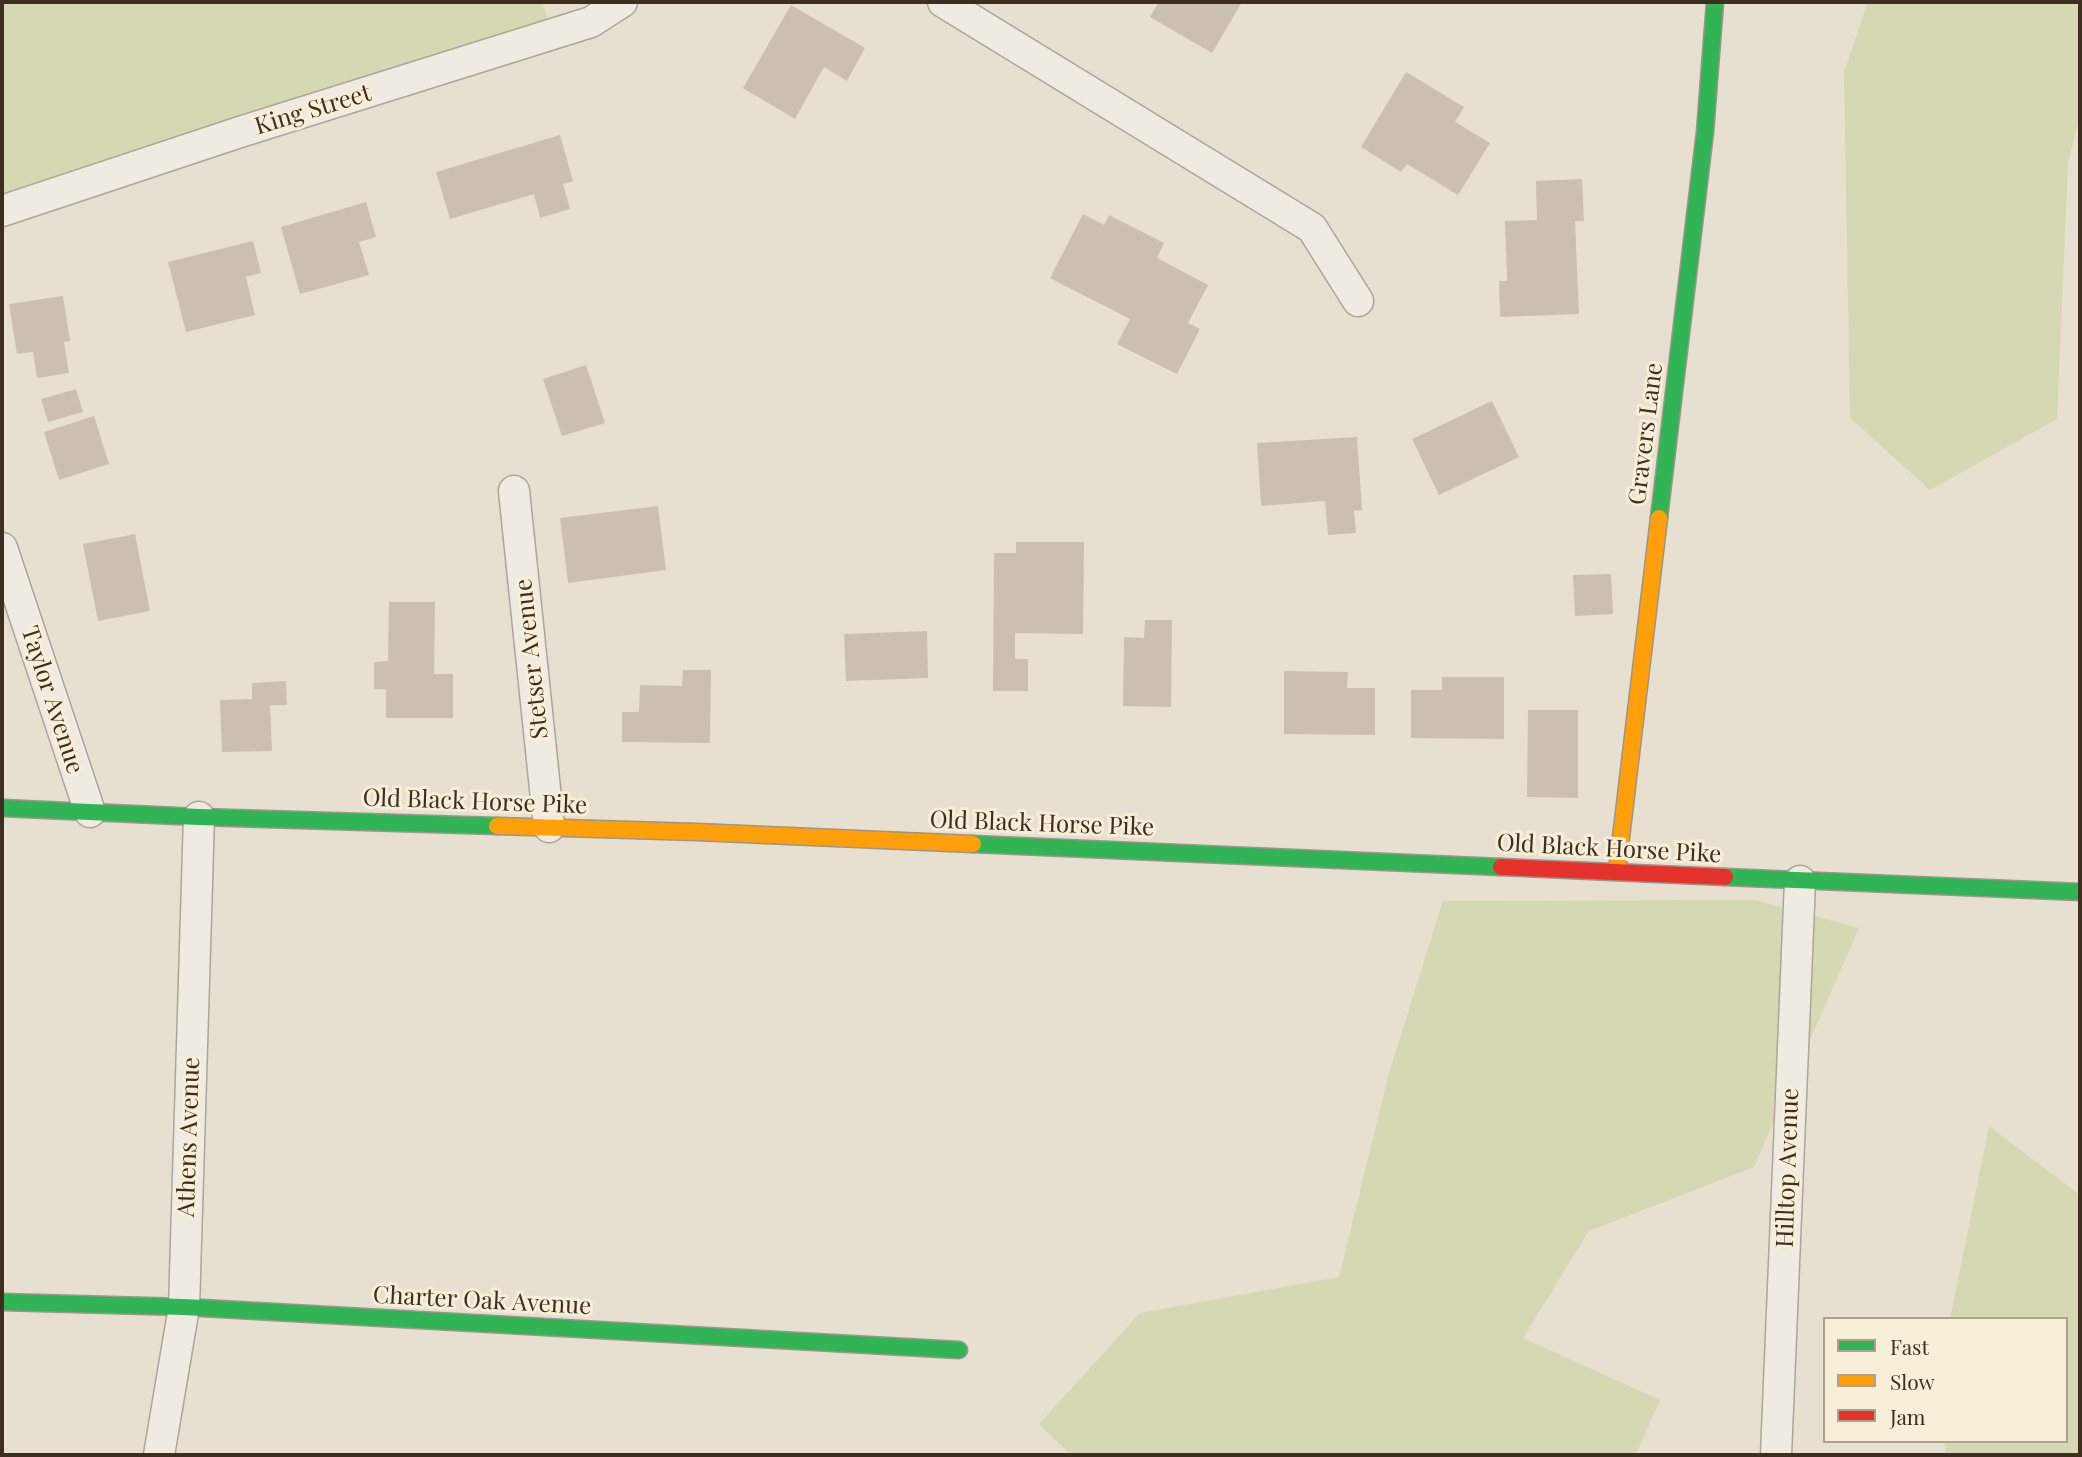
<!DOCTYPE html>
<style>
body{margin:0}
#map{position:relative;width:2082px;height:1457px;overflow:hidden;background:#e7e0d1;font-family:"Playfair Display",serif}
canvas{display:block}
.frame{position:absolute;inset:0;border:4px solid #3d2e20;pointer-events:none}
.legend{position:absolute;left:1823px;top:1317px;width:245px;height:126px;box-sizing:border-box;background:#f7eed8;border:2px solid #ada18e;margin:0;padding:9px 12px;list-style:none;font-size:21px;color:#3d2e20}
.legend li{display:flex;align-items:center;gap:14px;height:35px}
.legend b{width:35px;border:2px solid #ada18e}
</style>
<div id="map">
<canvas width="2082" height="1457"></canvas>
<div class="frame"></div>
<ul class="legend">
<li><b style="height:9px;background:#30b455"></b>Fast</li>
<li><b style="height:9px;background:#ff9f0a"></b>Slow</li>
<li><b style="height:9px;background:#e5322d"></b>Jam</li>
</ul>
</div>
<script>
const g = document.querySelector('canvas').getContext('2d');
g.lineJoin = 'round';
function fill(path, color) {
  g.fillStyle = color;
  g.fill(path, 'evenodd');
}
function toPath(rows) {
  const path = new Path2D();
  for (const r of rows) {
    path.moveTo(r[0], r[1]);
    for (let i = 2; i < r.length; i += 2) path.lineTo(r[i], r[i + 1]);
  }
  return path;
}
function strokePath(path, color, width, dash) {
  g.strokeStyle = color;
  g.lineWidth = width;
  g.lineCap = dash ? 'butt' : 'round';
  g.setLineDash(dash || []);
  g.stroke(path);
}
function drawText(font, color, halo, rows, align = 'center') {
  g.font = font + ' "Playfair Display",serif';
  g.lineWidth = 6;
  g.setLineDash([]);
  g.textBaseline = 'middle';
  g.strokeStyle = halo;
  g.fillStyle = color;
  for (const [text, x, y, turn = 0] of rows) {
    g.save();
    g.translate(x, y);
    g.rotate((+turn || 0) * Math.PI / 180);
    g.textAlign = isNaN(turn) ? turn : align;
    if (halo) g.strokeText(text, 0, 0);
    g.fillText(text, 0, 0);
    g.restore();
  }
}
const green = toPath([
 [2,2,542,2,553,34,2,213],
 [1868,2,2080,2,2080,115,2068,163,2057,419,1930,490,1850,418,1844,72],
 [1755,900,1859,928,1754,1167,1589,1231,1523,1338,1660,1400,1636,1455,1071,1455,1039,1424,1140,1313,1339,1277,1389,1073,1443,901],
 [1989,1126,2080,1195,2080,1455,1946,1455,1944,1441,2066,1441,2066,1319,1950,1319]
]);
const building = toPath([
 [1159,2,1242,2,1212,53,1150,17],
 [791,5,865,48,847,81,824,67,795,119,743,88],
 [1406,72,1464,107,1455,122,1490,143,1458,195,1407,164,1401,172,1361,147],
 [560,135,573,181,563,184,570,209,540,218,534,194,450,219,436,172],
 [1582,179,1584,221,1575,221,1579,314,1500,317,1499,281,1507,281,1505,221,1537,220,1536,181],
 [366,202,376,237,359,242,369,275,300,294,281,227],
 [1083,214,1104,225,1109,215,1164,243,1157,258,1208,285,1188,323,1200,329,1177,374,1117,344,1130,319,1050,278],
 [253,241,261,273,246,277,255,315,186,332,168,262],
 [63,296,70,341,64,342,69,373,37,378,33,352,17,354,9,304],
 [586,365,605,423,562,436,543,379],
 [76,389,83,412,48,422,41,399],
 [1492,401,1519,457,1439,495,1412,439],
 [94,416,109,464,59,480,44,432],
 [1357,437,1362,510,1354,511,1356,533,1328,535,1325,501,1261,506,1257,443],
 [658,506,666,570,568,583,560,518],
 [135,534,150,611,98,621,83,544],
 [1016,542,1084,542,1083,634,1015,633,1015,659,1028,659,1028,691,993,691,994,553,1016,553],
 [1611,574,1613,614,1575,616,1573,575],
 [389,602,435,602,434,674,453,674,453,718,386,718,386,689,374,689,374,662,388,661],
 [1145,620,1172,620,1171,707,1123,706,1124,637,1144,638],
 [927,631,928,678,846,681,844,634],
 [683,670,711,670,710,743,622,742,622,712,639,712,640,685,682,686],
 [1284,671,1348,672,1347,688,1375,688,1375,735,1284,734],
 [1442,677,1504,677,1504,739,1411,738,1411,690,1442,690],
 [286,681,287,705,270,705,272,751,222,752,220,700,252,699,252,683],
 [1528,710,1578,710,1578,798,1527,797]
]);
const street = toPath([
 [943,2,1312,228,1358,301],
 [2,211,240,132,591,22,622,2],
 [514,491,549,827],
 [2,548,90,812],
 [159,1455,184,1307,199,817],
 [1776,1455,1800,881]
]);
const fast = toPath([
 [1659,518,1705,132,1715,2],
 [2,808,199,817,497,826],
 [973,844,1501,867],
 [1725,877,2080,892],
 [2,1302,184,1307,959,1350]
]);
const slow = toPath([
 [497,826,697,832,973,844],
 [1617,871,1659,518]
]);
const jam = toPath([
 [1501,867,1725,877]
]);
const streetNames = [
 ["King Street",313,110,-17],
 ["Gravers Lane",1646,434,-83],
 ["Stetser Avenue",532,659,-96],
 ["Taylor Avenue",52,700,72],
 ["Old Black Horse Pike",475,802,2],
 ["Old Black Horse Pike",1042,824,2],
 ["Old Black Horse Pike",1609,849,3],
 ["Athens Avenue",189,1137,-88],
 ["Hilltop Avenue",1788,1168,-88],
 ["Charter Oak Avenue",482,1301,3]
];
fill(green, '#d6d7b3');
fill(building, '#cbbfb2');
strokePath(street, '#ada599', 33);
strokePath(fast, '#9c958a', 19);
strokePath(slow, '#9c958a', 19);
strokePath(jam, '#9c958a', 19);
strokePath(street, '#efebe3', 30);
strokePath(fast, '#30b455', 16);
strokePath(slow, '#ff9f0a', 16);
strokePath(jam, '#e5322d', 16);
drawText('24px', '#3d2e20', '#f7eed8', streetNames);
</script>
